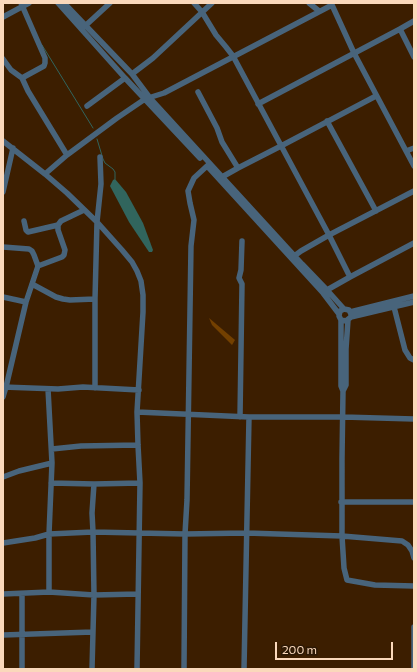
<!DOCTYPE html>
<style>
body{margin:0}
#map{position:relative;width:417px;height:672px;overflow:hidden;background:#3c1e00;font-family:Commissioner,sans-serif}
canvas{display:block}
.frame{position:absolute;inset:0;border:4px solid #fad8bb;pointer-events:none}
.scale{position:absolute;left:275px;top:642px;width:118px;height:18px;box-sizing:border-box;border:2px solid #fad8bb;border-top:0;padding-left:5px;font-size:12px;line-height:14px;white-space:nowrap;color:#fad8bb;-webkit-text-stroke:3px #2b1805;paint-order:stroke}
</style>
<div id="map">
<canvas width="417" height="672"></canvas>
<div class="frame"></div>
<div class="scale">200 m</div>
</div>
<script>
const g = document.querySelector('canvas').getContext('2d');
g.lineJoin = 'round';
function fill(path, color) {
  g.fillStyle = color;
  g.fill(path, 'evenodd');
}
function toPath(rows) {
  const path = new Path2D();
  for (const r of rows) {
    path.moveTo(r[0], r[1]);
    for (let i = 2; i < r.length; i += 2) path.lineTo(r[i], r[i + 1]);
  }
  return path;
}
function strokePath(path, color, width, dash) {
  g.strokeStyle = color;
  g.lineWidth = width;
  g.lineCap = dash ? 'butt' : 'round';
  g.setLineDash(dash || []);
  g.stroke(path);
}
const green = toPath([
 [209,318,235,340,232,345,212,325]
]);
const water = toPath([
 [115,179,126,192,143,223,153,250,152,252,149,252,129,222,110,186,113,180]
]);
const stream = toPath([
 [42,45,93,128],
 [97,139,103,159,105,163,113,169,115,172,115,179]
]);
const minor = toPath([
 [21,3,45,58,45,63,44,66,22,78],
 [58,3,125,78,200,158],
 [64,3,132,74,150,98,302,264,327,290,344,309,349,310,351,314,351,317,346,321,341,320,339,316,340,311,344,309],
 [194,3,202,12,216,35,226,47,233,56,329,235,350,277],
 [309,3,319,11],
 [3,17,29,3],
 [85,26,110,3],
 [400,29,414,21],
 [3,59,11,70,22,78,28,91,67,155],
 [132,74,153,58,212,3],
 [198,92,217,128,222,142,238,168],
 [258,104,400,29,414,57],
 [87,106,125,78],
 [327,121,376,211],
 [3,141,45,174,67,193,97,222,122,250,132,262,137,271,141,281,143,295,143,312,137,412,138,445,140,483,137,669],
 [406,151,414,148],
 [207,166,323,293,339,314],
 [45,174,67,155,117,118,145,99,164,93,332,5,354,53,414,166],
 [222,177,238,168,281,146,376,96],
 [3,192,13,148],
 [24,221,26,230,28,232,58,225],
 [3,247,29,249,32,251,34,255,38,266],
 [293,257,301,251,329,235,414,191],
 [32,284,56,297,63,299,70,300,95,299],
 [327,290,350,277,414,243],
 [3,297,26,302],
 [394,307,405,350,410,358,414,360],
 [350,312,414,296],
 [351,317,414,302],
 [341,320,341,386,343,391],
 [348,320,346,349,346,385,343,391,342,458,342,536,344,568,347,580,375,585,414,586],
 [3,387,58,389,83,387,139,390],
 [95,388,95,299,97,222,101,184,100,157],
 [3,397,6,387,26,302,38,266,62,257,64,255,65,250,58,230,58,225,61,221,84,210],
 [137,412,249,417,343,417,414,419],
 [240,417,242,284,239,278,241,270,242,241],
 [52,449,81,446,138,445],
 [3,477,19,471,52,463,48,389],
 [51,483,94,484],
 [341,502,414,502],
 [3,543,35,538,49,534,93,532,185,534,246,533,342,536,402,541,408,545,412,551,414,558],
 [49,592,49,534,52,463],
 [3,594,49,592,94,595,138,594],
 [3,635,93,632],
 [22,669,22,594],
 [92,669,94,595,93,532,92,513,94,484,140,483],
 [184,669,185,534,187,500,191,246,194,220,190,203,188,191,194,178,207,166],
 [244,669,249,417],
 [414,669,414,627]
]);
fill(green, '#734000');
fill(water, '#31655d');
strokePath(stream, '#31655d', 1);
strokePath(minor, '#48647b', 5.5);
</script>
